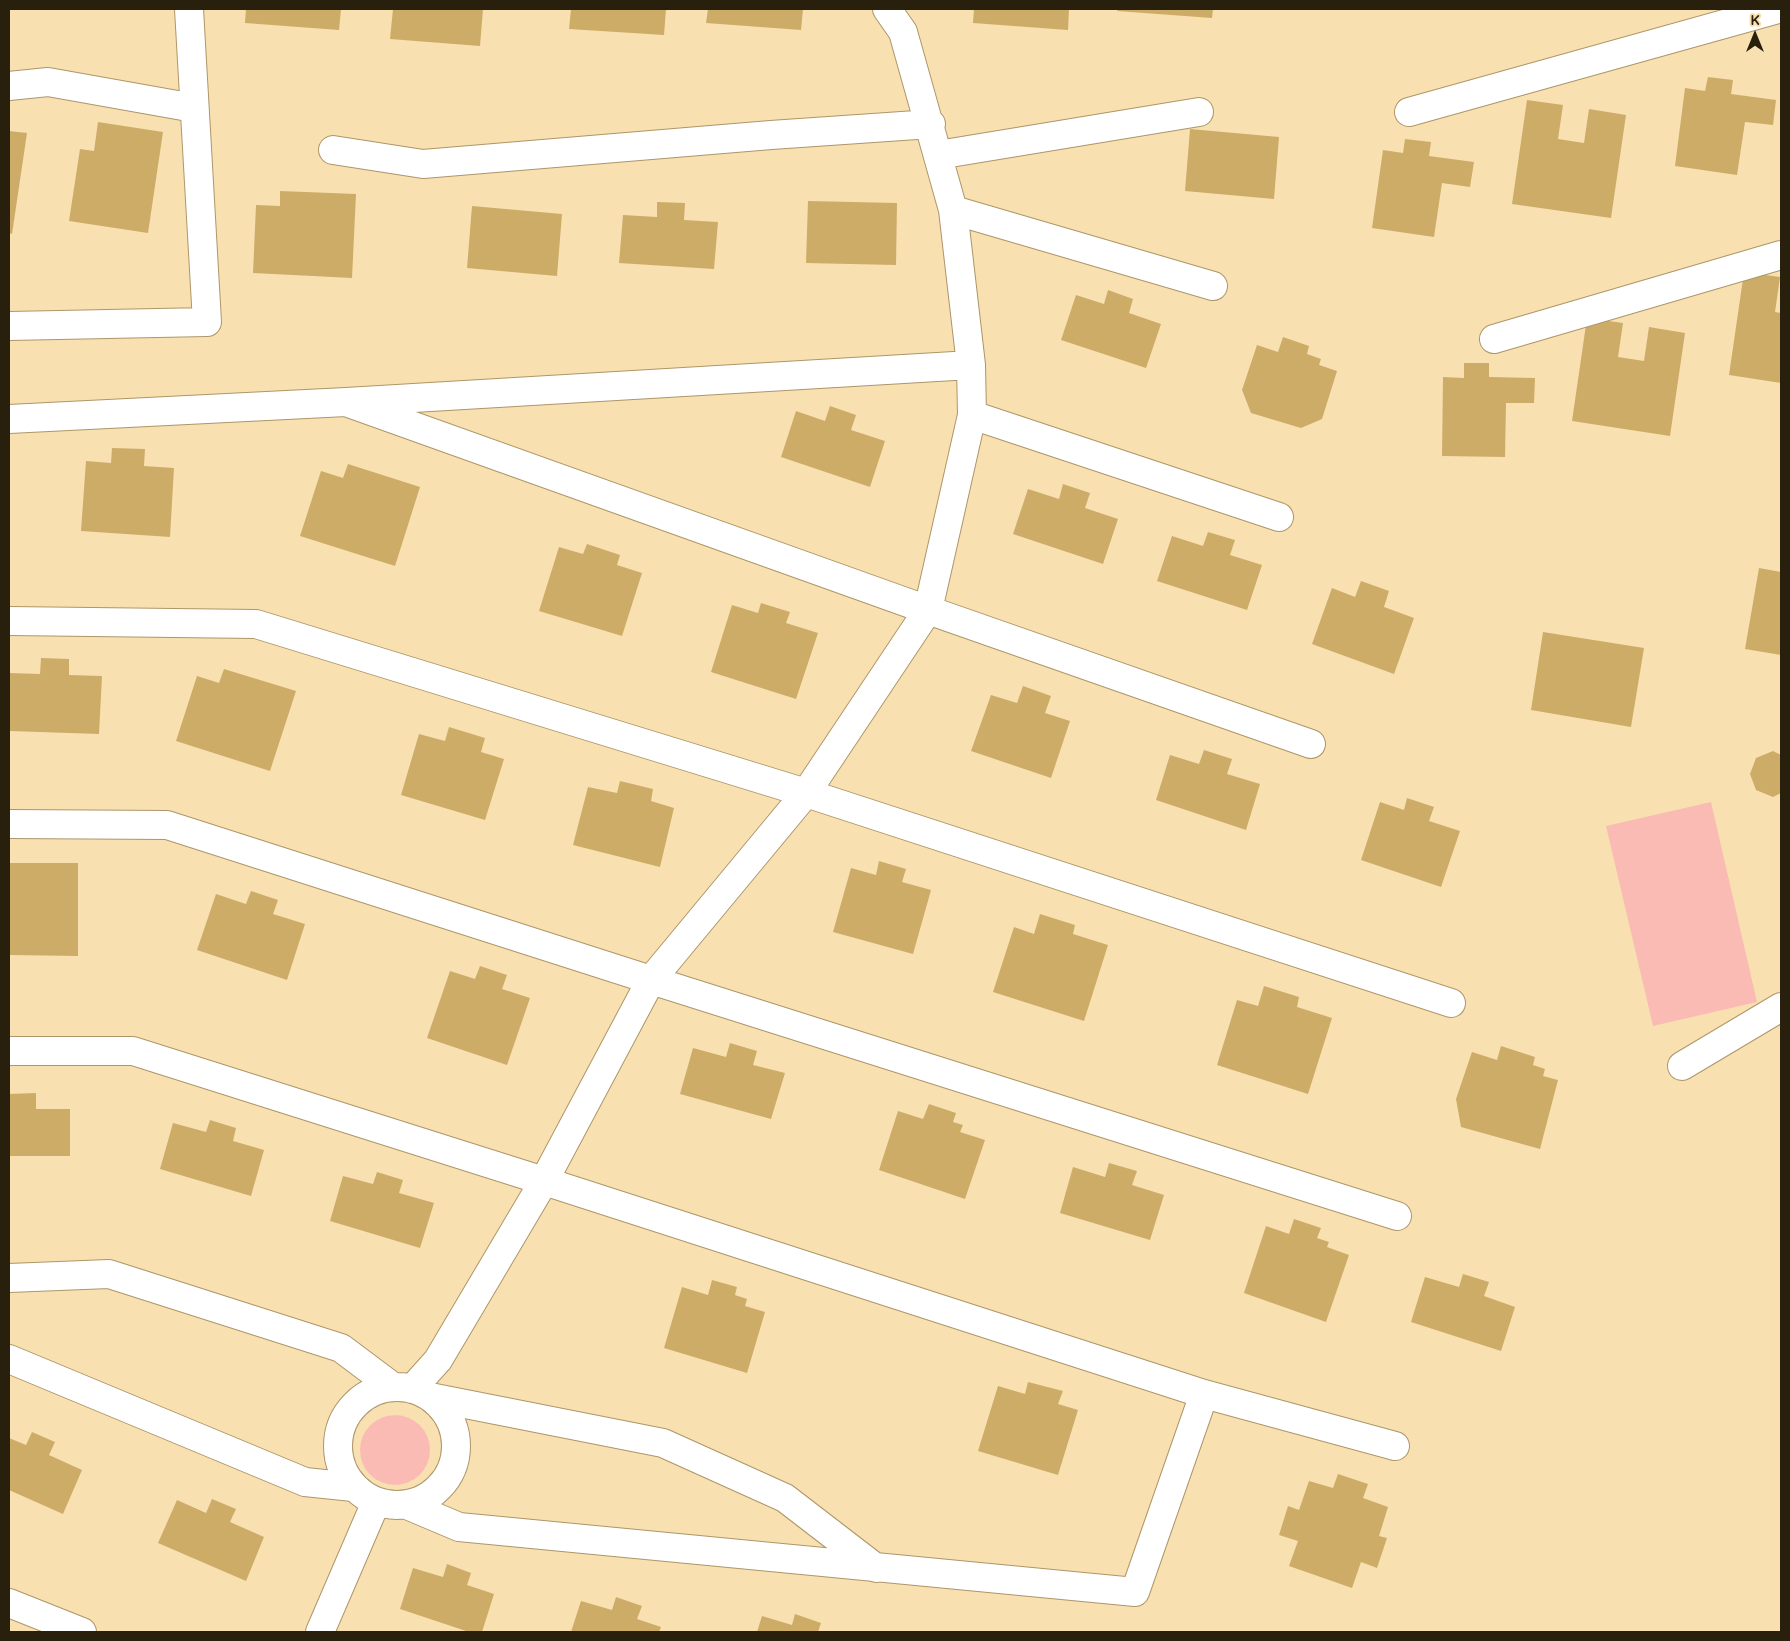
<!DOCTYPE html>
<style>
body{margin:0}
#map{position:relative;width:1790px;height:1641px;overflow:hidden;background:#f8e0b1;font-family:Quicksand,sans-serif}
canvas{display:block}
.frame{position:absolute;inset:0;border:10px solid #281f0d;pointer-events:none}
.north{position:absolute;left:1730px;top:10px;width:50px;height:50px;-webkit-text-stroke:4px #f8e0b1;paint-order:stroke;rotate:0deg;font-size:14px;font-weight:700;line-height:20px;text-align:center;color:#281f0d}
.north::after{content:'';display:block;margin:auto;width:18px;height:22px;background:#281f0d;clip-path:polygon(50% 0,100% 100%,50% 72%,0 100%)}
</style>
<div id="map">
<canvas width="1790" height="1641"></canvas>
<div class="frame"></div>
<div class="north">K</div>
</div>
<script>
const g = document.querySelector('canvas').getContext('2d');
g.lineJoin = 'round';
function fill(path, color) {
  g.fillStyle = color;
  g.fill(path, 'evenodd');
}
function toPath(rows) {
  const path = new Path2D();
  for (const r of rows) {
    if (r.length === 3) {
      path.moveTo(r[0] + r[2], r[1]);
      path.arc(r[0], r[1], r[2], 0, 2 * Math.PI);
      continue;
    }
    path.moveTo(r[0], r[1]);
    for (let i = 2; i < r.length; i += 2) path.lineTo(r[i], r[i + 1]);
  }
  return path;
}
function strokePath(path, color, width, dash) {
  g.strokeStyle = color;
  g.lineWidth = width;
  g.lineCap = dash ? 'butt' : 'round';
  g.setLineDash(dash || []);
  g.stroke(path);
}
const green = toPath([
 [1711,802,1757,1002,1653,1026,1606,826],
 [395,1450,35]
]);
const building = toPath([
 [246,9,341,9,339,30,245,23],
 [393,9,483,9,480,46,390,39],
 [571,9,666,9,664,35,569,29],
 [708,9,803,9,801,30,706,23],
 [974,9,1069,9,1068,30,973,23],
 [1118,9,1213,9,1212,18,1117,11],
 [1708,77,1733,80,1731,94,1776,100,1773,125,1745,122,1737,175,1675,166,1685,88,1705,91],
 [1527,100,1563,105,1558,139,1584,143,1589,109,1626,115,1611,218,1512,204],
 [98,122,163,132,148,233,69,221,80,149,94,151],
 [1190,129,1279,137,1274,199,1185,191],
 [9,131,27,133,12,234,9,233],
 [1405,139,1431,142,1429,156,1474,162,1470,187,1442,183,1434,237,1372,228,1383,150,1403,153],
 [280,191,356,194,352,278,253,273,256,205,280,206],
 [808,201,897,203,896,265,806,263],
 [657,202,685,203,684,220,718,222,714,269,619,263,623,215,657,217],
 [472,206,562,214,557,276,467,268],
 [1744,272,1780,277,1775,312,1781,313,1781,383,1729,375],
 [1108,290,1133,299,1129,313,1161,324,1146,368,1061,340,1076,295,1104,304],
 [1587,318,1623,323,1618,357,1644,361,1649,327,1685,333,1670,436,1572,421],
 [1283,337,1309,346,1307,354,1321,359,1319,365,1337,371,1322,419,1301,428,1251,413,1242,390,1257,345,1278,352],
 [1464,363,1489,363,1489,377,1535,378,1534,403,1506,403,1505,457,1442,456,1443,377,1464,378],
 [830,406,856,415,851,430,885,441,870,487,781,457,796,411,825,421],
 [112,448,145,449,144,466,174,468,170,537,81,531,86,461,111,463],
 [348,464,420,487,395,566,300,536,321,471,343,478],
 [1063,484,1090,493,1085,508,1118,519,1103,564,1013,534,1028,489,1059,499],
 [1208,532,1235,540,1230,555,1262,565,1247,610,1157,581,1172,536,1203,546],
 [587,544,620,555,617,565,642,573,622,636,539,611,559,547,583,554],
 [1759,568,1781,572,1781,655,1745,649],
 [1361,581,1389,591,1384,607,1414,618,1394,674,1312,644,1332,588,1355,597],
 [761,603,790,612,786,623,818,633,796,699,711,672,732,605,758,613],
 [1543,632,1644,648,1631,727,1531,710],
 [41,658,69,659,69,675,102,676,99,734,9,731,9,673,40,674],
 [224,669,296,691,270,771,176,741,197,676,219,683],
 [1023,686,1051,696,1045,713,1070,721,1051,778,971,751,991,695,1017,703],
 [449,727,485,738,481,752,504,759,485,820,401,795,419,734,445,741],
 [1204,750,1232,759,1227,774,1260,784,1246,830,1156,800,1170,755,1199,764],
 [1773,751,1781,755,1781,793,1773,797,1756,790,1750,774,1756,758],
 [620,781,653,789,651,801,674,808,660,867,573,845,588,787,617,793],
 [1407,798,1434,807,1429,821,1460,831,1441,887,1361,860,1380,802,1404,810],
 [879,861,906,869,902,882,931,890,913,954,833,932,851,868,876,875],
 [9,863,78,863,78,956,9,955],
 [251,891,278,900,273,914,305,924,287,980,197,950,216,894,246,904],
 [1040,914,1075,925,1073,934,1108,945,1084,1021,993,992,1014,927,1034,934],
 [480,966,507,975,502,989,530,998,507,1065,427,1038,450,971,475,979],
 [1264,986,1299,997,1297,1007,1332,1018,1308,1094,1217,1065,1237,1000,1258,1006],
 [730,1043,757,1051,753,1065,785,1073,771,1119,680,1094,693,1048,726,1057],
 [1501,1046,1535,1057,1533,1065,1545,1069,1543,1076,1558,1080,1540,1149,1461,1127,1456,1099,1472,1052,1497,1060],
 [36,1093,36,1109,70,1109,70,1156,9,1156,9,1094],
 [929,1104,956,1113,953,1122,963,1125,960,1132,985,1140,965,1199,879,1170,898,1111,923,1119],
 [210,1120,236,1128,233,1141,264,1150,251,1196,160,1169,173,1123,206,1132],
 [1109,1163,1137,1171,1132,1185,1164,1195,1150,1240,1060,1213,1073,1167,1105,1177],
 [377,1172,403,1180,399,1193,434,1203,420,1248,330,1221,343,1176,373,1184],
 [1294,1219,1321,1228,1317,1238,1329,1242,1327,1247,1349,1255,1326,1322,1244,1293,1266,1226,1289,1234],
 [1463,1274,1489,1282,1484,1296,1515,1307,1501,1351,1411,1322,1425,1277,1459,1287],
 [712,1280,737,1287,735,1295,747,1299,745,1306,765,1312,747,1373,664,1348,682,1287,708,1295],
 [1028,1382,1063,1391,1058,1404,1078,1410,1058,1475,978,1451,998,1386,1025,1394],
 [32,1432,55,1442,49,1455,82,1470,63,1514,9,1490,9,1438,26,1445],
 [1338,1474,1368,1484,1363,1498,1388,1507,1379,1536,1387,1538,1377,1568,1361,1562,1352,1588,1289,1566,1298,1541,1279,1535,1288,1506,1299,1510,1309,1481,1333,1488],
 [212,1499,236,1509,230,1522,264,1537,246,1581,158,1543,177,1500,206,1513],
 [447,1564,471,1573,467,1585,494,1594,482,1632,469,1632,400,1609,413,1568,443,1577],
 [616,1597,642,1606,637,1619,661,1627,659,1632,571,1632,581,1601,612,1610],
 [795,1614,821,1623,818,1632,757,1632,762,1616,792,1625]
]);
const street = toPath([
 [9,86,48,82,194,108],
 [1409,112,1778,9],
 [333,150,423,164,771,135,931,124],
 [938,155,1199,112],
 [953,210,1213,286],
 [9,326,207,322,189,9],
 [1494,339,1781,255],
 [346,402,928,610,1311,744],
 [972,415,1279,517],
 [9,419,346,402,971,365],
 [9,621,256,624,806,793,1451,1003],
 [9,824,167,825,651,980,1397,1216],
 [9,1051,133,1051,544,1181,1204,1394,1395,1446],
 [1682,1066,1781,1007],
 [9,1278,109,1274,341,1348,393,1387],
 [9,1359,305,1482,353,1487],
 [397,1446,59],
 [412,1389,438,1360,544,1181,651,980,806,793,928,610,972,415,971,365,953,210,903,32,887,9],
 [430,1397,663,1443,785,1498,876,1568],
 [407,1505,459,1527,1135,1592,1204,1394],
 [9,1603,82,1632],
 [320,1632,376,1502]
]);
fill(green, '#fbbbb5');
fill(building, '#cdac68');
strokePath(street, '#ad9669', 30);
strokePath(street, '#fff', 28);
</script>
